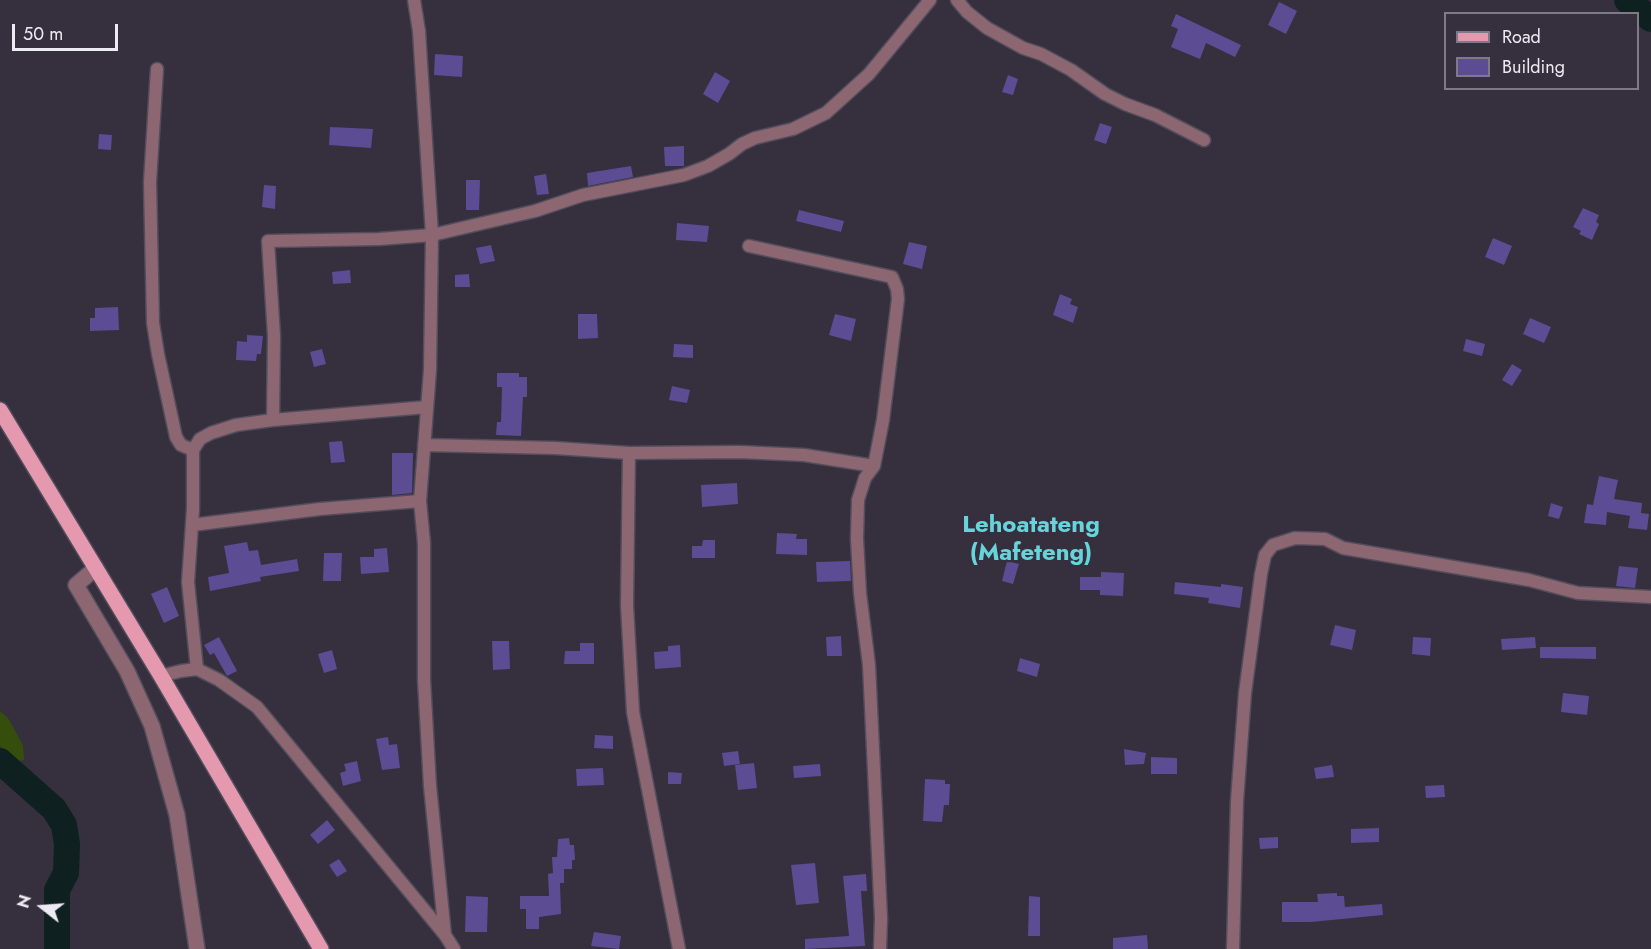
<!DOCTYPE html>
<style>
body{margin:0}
#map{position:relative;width:1651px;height:949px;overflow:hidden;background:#352f3e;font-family:Jost,sans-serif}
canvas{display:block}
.legend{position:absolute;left:1444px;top:12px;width:195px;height:78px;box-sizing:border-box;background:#352f3e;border:2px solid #7f7a87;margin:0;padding:8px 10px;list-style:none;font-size:18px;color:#eeeaf4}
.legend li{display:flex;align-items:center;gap:12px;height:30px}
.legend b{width:30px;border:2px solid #7f7a87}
.north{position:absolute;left:12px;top:877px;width:60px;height:60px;-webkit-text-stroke:4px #352f3e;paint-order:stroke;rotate:287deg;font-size:16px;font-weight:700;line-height:24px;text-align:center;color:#eeeaf4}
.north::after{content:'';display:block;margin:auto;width:21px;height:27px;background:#eeeaf4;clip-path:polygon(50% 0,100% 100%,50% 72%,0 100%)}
.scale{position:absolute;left:12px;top:24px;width:106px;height:27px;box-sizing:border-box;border:3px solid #eeeaf4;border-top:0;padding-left:8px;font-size:18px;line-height:21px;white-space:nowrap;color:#eeeaf4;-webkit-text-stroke:4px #352f3e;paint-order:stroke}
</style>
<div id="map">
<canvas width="1651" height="949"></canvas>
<ul class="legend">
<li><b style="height:8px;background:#e599af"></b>Road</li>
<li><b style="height:16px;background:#5c4c93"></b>Building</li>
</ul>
<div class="north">N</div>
<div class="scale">50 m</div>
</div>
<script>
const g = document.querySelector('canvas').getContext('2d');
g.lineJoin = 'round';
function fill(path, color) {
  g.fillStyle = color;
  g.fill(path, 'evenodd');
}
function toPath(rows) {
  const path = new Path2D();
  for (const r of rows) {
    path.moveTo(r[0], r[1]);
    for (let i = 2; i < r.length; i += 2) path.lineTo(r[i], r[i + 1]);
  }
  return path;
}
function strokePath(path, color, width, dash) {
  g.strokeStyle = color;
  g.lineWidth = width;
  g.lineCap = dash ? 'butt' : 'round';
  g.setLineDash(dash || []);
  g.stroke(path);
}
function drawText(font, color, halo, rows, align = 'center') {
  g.font = font + ' Jost,sans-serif';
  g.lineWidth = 4.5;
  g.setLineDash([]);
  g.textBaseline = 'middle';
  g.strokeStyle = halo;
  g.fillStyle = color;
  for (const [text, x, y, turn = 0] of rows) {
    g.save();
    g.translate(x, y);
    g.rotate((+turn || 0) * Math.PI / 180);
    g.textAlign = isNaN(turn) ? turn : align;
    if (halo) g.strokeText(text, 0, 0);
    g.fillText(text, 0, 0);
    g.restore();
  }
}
const green = toPath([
 [0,711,8,718,23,745,24,760,14,762,0,746]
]);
const river = toPath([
 [1627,0,1651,19],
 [0,761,54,809,64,825,67,844,66,873,57,890,57,949]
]);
const building = toPath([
 [1279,2,1297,11,1286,34,1268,25],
 [1176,14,1241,45,1235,57,1206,43,1200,59,1171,47,1178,29,1171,26],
 [435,54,463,56,462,77,434,75],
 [715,72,730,81,718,103,703,94],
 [1008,75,1018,79,1013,95,1002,92],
 [1100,123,1112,127,1106,144,1094,140],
 [330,127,373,129,371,148,329,145],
 [99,134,112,135,111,150,98,149],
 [684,146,684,166,665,166,664,147],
 [631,166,633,177,588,186,587,173],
 [546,174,549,194,537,195,534,176],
 [466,180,480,180,479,210,466,210],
 [264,185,276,186,275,209,262,207],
 [1583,208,1599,215,1596,222,1599,224,1592,240,1579,234,1581,231,1573,227],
 [799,210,844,221,841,232,796,221],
 [677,223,709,226,707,242,676,240],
 [1493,238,1512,246,1504,265,1485,257],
 [909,242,927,246,922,269,903,264],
 [491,245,495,261,480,264,476,248],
 [350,270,351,283,333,284,332,272],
 [469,274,470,287,455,287,455,275],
 [1060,294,1072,299,1070,304,1078,307,1073,323,1053,315],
 [118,307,119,330,90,331,90,318,95,318,95,308],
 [578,314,597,314,598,338,578,339],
 [835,314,856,319,851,341,829,335],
 [1530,318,1551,327,1544,343,1523,334],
 [247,335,263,336,261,354,257,354,256,361,236,360,237,341,247,342],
 [1466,339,1485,344,1482,356,1463,351],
 [674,344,693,345,693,358,673,357],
 [322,349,326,364,314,367,310,352],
 [1512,364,1522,370,1512,386,1502,380],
 [497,373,519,373,519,377,527,377,527,397,523,397,521,436,496,435,497,422,501,422,502,387,497,387],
 [672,386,690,390,687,403,669,400],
 [342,441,345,462,331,463,329,442],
 [392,453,413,453,412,493,392,495],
 [1599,476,1618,480,1614,499,1642,503,1641,513,1649,514,1647,530,1628,528,1630,516,1607,512,1606,525,1584,523,1587,504,1593,505],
 [737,483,738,504,702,507,701,485],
 [1551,503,1563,507,1559,519,1548,516],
 [777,533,797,534,796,539,807,539,807,555,776,554],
 [703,540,715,540,715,558,692,558,692,546,702,546],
 [247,542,249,551,258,550,261,565,297,559,299,571,260,577,261,581,210,591,208,577,229,573,224,546],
 [387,548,389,572,361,574,360,557,374,557,374,549],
 [324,553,342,553,341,581,323,581],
 [850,561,851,581,817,582,816,562],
 [1007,561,1019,564,1013,584,1002,581],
 [1619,566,1638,568,1635,588,1616,586],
 [1101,572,1124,573,1123,596,1100,595,1100,590,1080,590,1080,577,1101,577],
 [1175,582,1221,587,1221,584,1243,587,1240,608,1208,603,1209,598,1174,594],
 [167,587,179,616,164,623,151,594],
 [1335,625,1356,630,1352,650,1330,645],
 [841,636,842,656,827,656,826,637],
 [219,637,237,671,227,676,214,653,210,655,204,645],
 [1413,637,1431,638,1430,656,1412,654],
 [1535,637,1536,648,1502,650,1501,639],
 [492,641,509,641,510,669,493,670],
 [580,643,594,643,594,664,564,664,565,651,580,651],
 [680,645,681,667,655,669,654,652,668,651,668,646],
 [1540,647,1596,647,1596,659,1540,658],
 [332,650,337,669,324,673,318,654],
 [1020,658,1040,664,1037,677,1017,671],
 [1563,693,1589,696,1587,715,1561,712],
 [595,735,613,736,613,749,594,748],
 [388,737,389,745,397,744,400,768,382,770,376,739],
 [1124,749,1146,753,1144,764,1125,765],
 [738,751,740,764,724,766,722,753],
 [1151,757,1177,758,1177,774,1151,774],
 [357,761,361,781,343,786,340,773,346,771,344,764],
 [754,763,757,788,738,790,735,765],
 [820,764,821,776,794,778,793,766],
 [1332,765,1334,777,1316,779,1314,768],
 [603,768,604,785,577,786,576,769],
 [668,772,682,773,681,784,668,784],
 [925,779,945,780,945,784,950,784,949,805,944,805,942,822,923,821],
 [1444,785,1445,797,1426,798,1425,786],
 [327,820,335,830,318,844,310,835],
 [1379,828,1379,842,1351,843,1351,829],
 [1278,837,1278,848,1260,849,1259,838],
 [569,838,570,845,574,845,575,860,572,860,572,869,564,869,564,883,560,883,561,914,539,917,539,929,526,929,526,909,520,909,520,896,549,896,548,874,553,873,552,857,557,857,558,839],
 [339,859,347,871,337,877,329,865],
 [815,863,819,903,796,905,791,865],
 [866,874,867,891,861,891,865,946,805,949,805,939,849,936,843,876],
 [1337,893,1337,896,1344,896,1345,907,1382,904,1383,915,1311,922,1282,922,1282,902,1318,902,1317,894],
 [466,896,488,897,487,932,465,932],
 [1029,896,1040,897,1040,936,1028,936],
 [594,932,621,936,619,949,591,946],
 [1147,935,1148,949,1113,949,1113,938]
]);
const minor = toPath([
 [414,0,419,31,432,235,430,370,420,501,424,543,424,680,430,786,445,935],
 [957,0,967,12,987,28,1023,48,1041,54,1071,70,1105,94,1125,104,1155,115,1204,140],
 [157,69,150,182,153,323,158,354,176,437,181,445,193,450],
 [749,246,892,277,897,289,898,299,883,420,874,466,865,478,858,500,857,539,860,593,869,665,881,918,880,949],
 [273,420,274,336,268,241,379,239,432,235,535,211,583,195,684,175,708,166,729,154,742,144,755,138,793,129,826,113,869,74,930,0],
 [424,445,555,448,629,453,740,452,804,455,874,466],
 [629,453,627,605,633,712,679,949],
 [192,525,320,509,420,501],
 [197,669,188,582,193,509,193,450,200,439,211,433,236,425,273,420,427,407],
 [161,676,181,671,197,669,219,680,257,707,445,935,454,949],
 [1233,949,1237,801,1245,693,1261,574,1265,555,1273,545,1295,538,1325,539,1343,548,1529,580,1578,593,1651,597]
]);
const tertiary = toPath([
 [96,568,76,585,127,671,152,726,177,815,197,949]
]);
const primary = toPath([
 [0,410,161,676,321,949]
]);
const districtNames = [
 ["Lehoatateng",1031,526],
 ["(Mafeteng)",1031,554]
];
fill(green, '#364e0c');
strokePath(river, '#0f2020', 26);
fill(building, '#5c4c93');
strokePath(minor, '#534d5b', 15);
strokePath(tertiary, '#534d5b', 18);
strokePath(primary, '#534d5b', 18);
strokePath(minor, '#8c6771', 12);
strokePath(tertiary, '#8c6771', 15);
strokePath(primary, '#e599af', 15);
drawText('bold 24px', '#67d4db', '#352f3e', districtNames);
</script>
